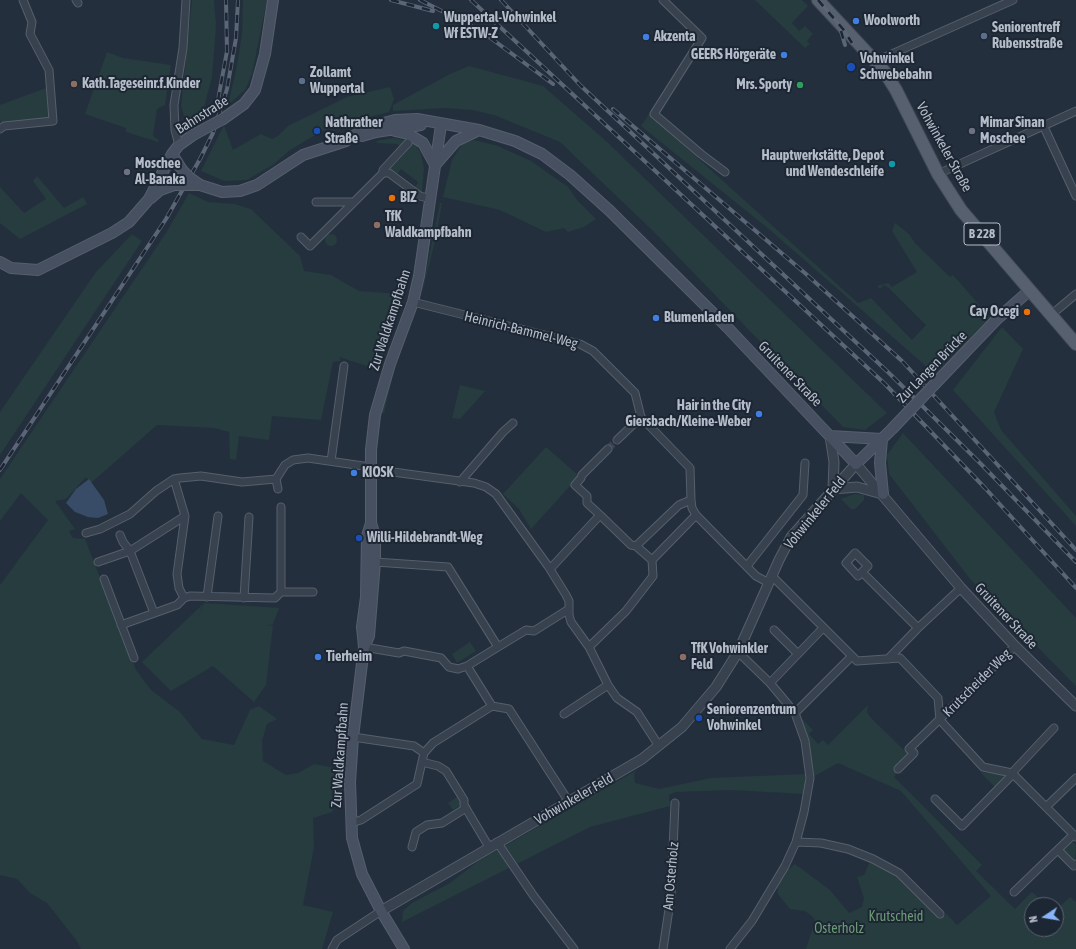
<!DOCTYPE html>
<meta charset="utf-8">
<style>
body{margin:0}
#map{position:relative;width:1076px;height:949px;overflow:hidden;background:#242f3e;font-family:"Asap Condensed",sans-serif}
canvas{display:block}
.north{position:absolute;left:1024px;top:897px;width:40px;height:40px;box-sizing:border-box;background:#1d2633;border:1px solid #59626f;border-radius:50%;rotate:258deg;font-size:11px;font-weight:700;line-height:16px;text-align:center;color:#b4bcc9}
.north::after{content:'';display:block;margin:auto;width:14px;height:18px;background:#8ab4f8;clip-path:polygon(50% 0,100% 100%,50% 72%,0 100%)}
</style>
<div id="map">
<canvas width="1076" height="949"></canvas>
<div class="north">N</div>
</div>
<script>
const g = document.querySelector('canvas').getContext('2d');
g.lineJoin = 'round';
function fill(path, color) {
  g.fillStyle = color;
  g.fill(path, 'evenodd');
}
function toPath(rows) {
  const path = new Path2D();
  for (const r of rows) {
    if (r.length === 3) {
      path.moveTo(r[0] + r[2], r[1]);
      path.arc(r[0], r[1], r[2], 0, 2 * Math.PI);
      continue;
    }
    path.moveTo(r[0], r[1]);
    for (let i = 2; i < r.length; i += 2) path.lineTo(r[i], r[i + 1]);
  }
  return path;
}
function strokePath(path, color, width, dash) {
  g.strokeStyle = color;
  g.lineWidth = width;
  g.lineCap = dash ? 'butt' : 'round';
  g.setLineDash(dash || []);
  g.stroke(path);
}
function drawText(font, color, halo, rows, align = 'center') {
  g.font = font + ' "Asap Condensed",sans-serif';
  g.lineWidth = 4;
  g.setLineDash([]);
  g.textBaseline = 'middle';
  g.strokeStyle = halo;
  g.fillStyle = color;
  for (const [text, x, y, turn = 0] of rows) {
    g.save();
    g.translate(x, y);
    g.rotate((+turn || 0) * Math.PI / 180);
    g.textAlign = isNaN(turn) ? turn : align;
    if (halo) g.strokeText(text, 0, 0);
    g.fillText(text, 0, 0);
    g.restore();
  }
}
const green = toPath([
 [192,0,214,0,216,26,212,77,200,122,196,124,184,116,181,106],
 [243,0,267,0,252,74,245,90,228,105,237,65,242,34],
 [755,0,802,0,808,6,792,23,799,31,805,26,813,34,807,41,810,44,805,48],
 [107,52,123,58,171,65,165,105,157,109,153,136,159,140,158,142,126,132,126,128,85,114],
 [469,66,543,86,606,141,887,413,865,430,843,427,653,231,560,142,494,115,472,110,445,108,393,111,393,105,450,74],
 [390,87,394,99,389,112,337,125,317,134,290,150,274,164,247,180,224,181,201,171,224,125,233,150,261,134,272,139,278,136,288,126,347,97],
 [46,88,48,117,46,119,4,124,0,121,0,105],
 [649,114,858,303,871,298,912,340,926,325,889,288,884,285,880,289,877,286,888,283,892,287,917,272,892,231,895,223,909,234,915,243,950,277,953,275,990,317,935,374,770,230,641,126],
 [394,138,408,141,417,147,421,154,424,168,422,192,414,189,418,182,401,169,396,176,391,172,391,168,406,152,397,144,378,143,376,141],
 [474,140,498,146,531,161,568,187,578,201,596,219,584,227,568,232,564,228,546,232,500,210,443,197,452,160,462,144],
 [37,176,64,208,83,197,87,204,20,239,0,223,0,187,24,213,46,199,33,181],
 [189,193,208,202,235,204,251,209,300,256,304,271,331,275,359,291,400,294,379,370,339,357,341,361,333,362,321,420,272,416,269,440,239,436,236,460,230,459,229,432,214,428,157,425,91,483,86,477,66,499,55,501,75,529,69,531,73,538,85,539,136,670,151,690,180,712,202,739,234,745,250,710,259,706,277,719,267,724,262,741,263,761,286,775,298,773,314,764,335,768,337,799,332,812,313,818,314,847,303,905,333,912,322,949,81,949,77,941,47,903,30,893,17,879,0,875,0,585,48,520,21,493,0,521,0,479,166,233],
 [440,203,442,203,436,237,421,297],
 [331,240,6],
 [132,234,142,241,0,455,0,412,96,272],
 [402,280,5],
 [416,311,394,371,384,413,381,413,383,399,413,314],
 [1002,327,1023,349,994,412,1001,430,1076,516,1076,526,953,390],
 [460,385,485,391,460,419,452,418],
 [903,433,1076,618,1076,686,971,580,889,474,887,455],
 [546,447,579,476,531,529,519,509,503,494],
 [854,494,864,495,864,500,855,509,851,509,841,499],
 [204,603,279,608,273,624,265,626,273,625,266,685,254,702,213,666,171,691,142,662,203,604,198,619],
 [470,642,476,651,457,663,452,654],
 [868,705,867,712,870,717,909,755,894,770,897,773,894,777,982,865,976,871,1015,909,1032,892,1046,905,1032,905,1032,929,1056,929,1056,910,1070,897,1076,902,1076,949,806,949,815,921,813,917,805,911,790,909,778,894,777,884,784,873,795,864,830,890,849,913,862,907,864,898,857,877,864,875,870,861,895,874,939,917,945,916,946,913,957,925,991,896,901,791,838,763,813,777,809,741,800,717,813,730,809,734,818,744,823,740,828,745],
 [637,770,634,774,635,783,659,789,711,778,806,774,804,794,730,790,675,792,669,795,670,806,590,827,402,922,403,911,412,903,450,883,477,862],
 [980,772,1002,775,1005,777,995,787],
 [459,796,461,800,460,806,453,810,448,803],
 [1072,841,1076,845,1075,863,1062,851]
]);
const water = toPath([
 [89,479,104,500,108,514,98,518,88,517,75,512,66,503,76,489]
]);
const minorTunnel = toPath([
 [608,449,617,440]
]);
const minor = toPath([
 [76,0,78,3],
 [663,0,702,38,654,114,701,154,725,172],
 [876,61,1013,0],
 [1044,127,1076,196],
 [0,129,4,126,53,121,49,70,30,34,32,22,23,0],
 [179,145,175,130,174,105,183,48,186,0],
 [383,173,383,170,408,143],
 [938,174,1076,111],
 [316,202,354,202],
 [301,237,310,246,383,173,389,173,420,196,431,199],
 [413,302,580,344,593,351,635,393,641,417,690,468,691,500,692,508,696,515,756,576,769,583],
 [1051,315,1076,294],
 [617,440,641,417],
 [331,461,344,366],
 [371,469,474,483,486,487,496,494,548,566,566,595,569,601,569,615,571,622,589,647,608,685,617,698,637,712,659,746],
 [276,479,278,489],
 [460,482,503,432,513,423],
 [691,500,679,505,636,546,652,560,696,515],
 [600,515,631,545,636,546],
 [86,533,100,529,130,514,156,491,174,479,180,478,201,476,242,482,276,479,285,465,293,460,308,458,370,467],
 [120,535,123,542,130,551,185,516],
 [98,562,130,551,154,613],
 [375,562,448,567,498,647,467,666,492,706,509,709,569,802],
 [747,566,803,495,805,463],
 [550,569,600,515,587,503,587,496,575,485,581,478,582,475,608,449],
 [862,572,858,576,846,563,855,553,868,566,862,572,918,628],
 [772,576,857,661,900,658,938,698,940,720,983,767,1012,773,1076,837],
 [104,579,134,658],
 [281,592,281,507],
 [207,597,218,516],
 [184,598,190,596,275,598,281,592,313,592],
 [244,598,249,517],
 [121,625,177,605,184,598,179,588,177,574,185,516,174,479],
 [774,630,798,654],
 [364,647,399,653,404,651,441,658,449,667,458,669,467,666],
 [498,647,526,630,534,631,569,609],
 [589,647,626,611,653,576,652,560],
 [888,659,918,628,961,588],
 [770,683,823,628],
 [795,713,852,656],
 [564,714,608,685],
 [353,737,414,746,424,753],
 [422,762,438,766,446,771,464,800,464,805,489,847],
 [898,769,914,753,909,749,1015,646],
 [1012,773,1054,728],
 [935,799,962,826,1013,774],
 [1046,807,1076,778],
 [351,823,361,820,417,784,424,753,433,743,492,706],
 [497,842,533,895,574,949],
 [796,842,821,843,848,849,873,859,899,873,940,914],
 [412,847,416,832,427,825,442,823,466,808],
 [1058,850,1074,866,1076,864],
 [1014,892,1073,835],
 [332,949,337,940,381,911],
 [663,949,671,896,675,803],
 [730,949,752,921,785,866,796,842,804,812,810,778,805,741,795,713,770,683,738,652]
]);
const tertiary = toPath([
 [830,436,834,462,833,489],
 [833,489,857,487,882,494],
 [381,911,642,759,682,727,716,687,738,652,779,560,791,537,856,464,961,588,1015,646,1076,706]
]);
const secondary = toPath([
 [223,119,244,104,255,90,265,54,273,0],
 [395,131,408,134,423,143,435,165],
 [362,136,376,132,421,125],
 [341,142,373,126,395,120,417,119,479,130,515,141,542,154,570,175,610,211,727,327,856,464,892,429],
 [172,154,182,170],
 [436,164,456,141,479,130],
 [200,185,222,192,240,191,257,185,303,155,346,141],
 [151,198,160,190,174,185],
 [0,262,11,268,38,270,112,233,129,222,149,199,172,154,179,145,193,135],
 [973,344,996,320,1030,290],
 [830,436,882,439],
 [882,439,880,463,883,494],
 [365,645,369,636,375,562,375,536,371,523],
 [404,949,381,911,362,874,352,838,350,782,353,737,364,647,362,627,366,597,367,536,371,523,371,450,375,415,390,364,413,302,419,276,441,125]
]);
const primary = toPath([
 [818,0,884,71,896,90,938,174,961,210,1076,344]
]);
const rail = toPath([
 [391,0,433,11],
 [420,0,481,31,553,84],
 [471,0,885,384,985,488,1076,588],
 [501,0,581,86,889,373,981,464,1076,562],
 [818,0,843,29,852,43],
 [841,31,845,45],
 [218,100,227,51,226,0],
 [613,109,806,274,902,361,1076,550],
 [0,470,166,219,200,159,213,133,227,89,236,38,238,0]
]);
const secondaryBridge = toPath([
 [193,135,223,119],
 [182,170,190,178,200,185],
 [174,185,200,185],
 [892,429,973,344]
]);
const markers = [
 [856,21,4,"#3f7fe0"],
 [436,26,4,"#0f9aa8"],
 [984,36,4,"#5c6f8a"],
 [646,37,4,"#3f7fe0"],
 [784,55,4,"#3f7fe0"],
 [851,67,5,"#1a4fb4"],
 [302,81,4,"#5c6f8a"],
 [74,84,4,"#8d6e63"],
 [800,85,4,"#2e9e5b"],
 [317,131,4,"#1a4fb4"],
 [972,131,4,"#6b7280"],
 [892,164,4,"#0f9aa8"],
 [127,172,4,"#6b7280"],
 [392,198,4,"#e8710a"],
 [377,225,4,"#8d6e63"],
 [1027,312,4,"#e8710a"],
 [656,318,4,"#3f7fe0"],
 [759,414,4,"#3f7fe0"],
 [354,473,4,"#3f7fe0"],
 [359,538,4,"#1a4fb4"],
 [318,657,4,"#3f7fe0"],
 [683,657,4,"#8d6e63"],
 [699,718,4,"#1a4fb4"]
];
const shields = [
 [982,234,36]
];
const shieldNames = [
 ["B 228",982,234]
];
const poiNames = [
 ["Wuppertal-Vohwinkel",444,18],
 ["Wf ESTW-Z",444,34],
 ["Woolworth",864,21],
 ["Seniorentreff",992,28],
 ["Rubensstraße",992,44],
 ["Akzenta",654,37],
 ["GEERS Hörgeräte",776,55,"right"],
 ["Vohwinkel",860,59],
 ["Schwebebahn",860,75],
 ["Zollamt",310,73],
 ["Wuppertal",310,89],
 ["Kath.Tageseinr.f.Kinder",82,84],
 ["Mrs. Sporty",792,85,"right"],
 ["Nathrather",325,123],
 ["Straße",325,139],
 ["Mimar Sinan",980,123],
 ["Moschee",980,139],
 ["Hauptwerkstätte, Depot",884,156,"right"],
 ["und Wendeschleife",884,172,"right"],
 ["Moschee",135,164],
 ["Al-Baraka",135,180],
 ["BIZ",400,198],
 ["TfK",385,217],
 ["Waldkampfbahn",385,233],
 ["Cay Ocegi",1019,312,"right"],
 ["Blumenladen",664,318],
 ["Hair in the City",751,406,"right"],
 ["Giersbach/Kleine-Weber",751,422,"right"],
 ["KIOSK",362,473],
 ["Willi-Hildebrandt-Weg",367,538],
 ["TfK Vohwinkler",691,649],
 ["Feld",691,665],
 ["Tierheim",326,657],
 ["Seniorenzentrum",707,710],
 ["Vohwinkel",707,726]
];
const streetNames = [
 ["Bahnstraße",202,115,-32],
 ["Vohwinkeler Straße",944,147,61],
 ["Zur Waldkampfbahn",390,320,-72],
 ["Heinrich-Bammel-Weg",521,330,14],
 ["Zur Langen Brücke",932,367,-46],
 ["Gruitener Straße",790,374,46],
 ["Vohwinkeler Feld",815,513,-51],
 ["Gruitener Straße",1006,616,47],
 ["Krutscheider Weg",977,683,-45],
 ["Zur Waldkampfbahn",340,755,-86],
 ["Vohwinkeler Feld",574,799,-30],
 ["Am Osterholz",671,876,-85]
];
const parkNames = [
 ["Krutscheid",896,917],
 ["Osterholz",839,929]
];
fill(green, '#263c3f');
fill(water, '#394c67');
strokePath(minorTunnel, '#3a4453', 7, [7, 3.5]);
strokePath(minor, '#565f6c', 9);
strokePath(tertiary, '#565f6c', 11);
strokePath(secondary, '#565f6c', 12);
strokePath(primary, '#414a57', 14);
strokePath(minor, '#38414e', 7);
strokePath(tertiary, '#38414e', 9);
strokePath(secondary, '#465061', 10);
strokePath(primary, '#56606e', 12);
strokePath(rail, '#5a6575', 4);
strokePath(rail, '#1d2633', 2.5, [8]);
strokePath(secondaryBridge, '#565f6c', 12, []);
strokePath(secondaryBridge, '#465061', 10);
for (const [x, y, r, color] of markers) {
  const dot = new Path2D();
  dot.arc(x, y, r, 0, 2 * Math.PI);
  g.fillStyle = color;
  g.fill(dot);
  strokePath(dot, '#1d2633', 1.5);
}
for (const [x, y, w] of shields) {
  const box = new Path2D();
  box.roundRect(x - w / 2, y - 11, w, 22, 3);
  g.fillStyle = '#1d2633';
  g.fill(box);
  strokePath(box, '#b4bcc9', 1);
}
drawText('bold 13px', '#b4bcc9', null, shieldNames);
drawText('bold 14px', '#b4bcc9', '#1d2633', poiNames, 'left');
drawText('14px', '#b4bcc9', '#1d2633', streetNames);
drawText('14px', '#6b9a76', '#1d2633', parkNames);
</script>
